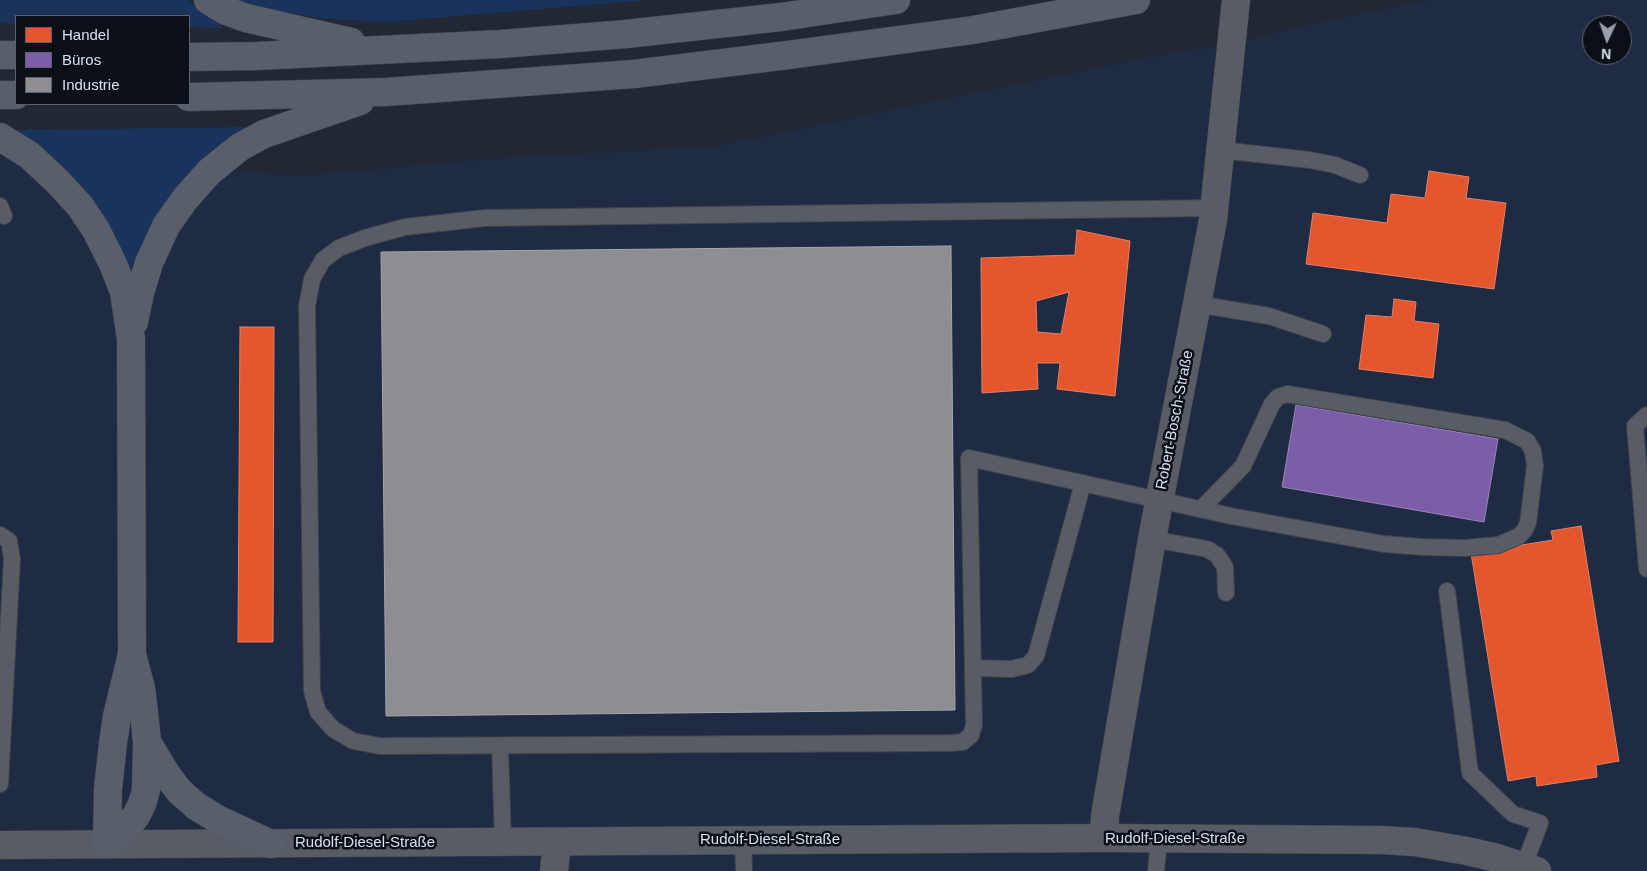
<!DOCTYPE html>
<meta charset="utf-8">
<style>
body{margin:0}
#map{position:relative;width:1647px;height:871px;overflow:hidden;background:#222833;font-family:Helvetica,sans-serif}
canvas{display:block}
.legend{position:absolute;left:15px;top:15px;width:175px;height:90px;box-sizing:border-box;background:#0b1018;border:1px solid #5d636d;margin:0;padding:6px 9px;list-style:none;font-size:15px;color:#d8e0ed}
.legend li{display:flex;align-items:center;gap:10px;height:25px}
.legend b{width:25px;border:1px solid #5d636d}
.north{position:absolute;left:1582px;top:15px;width:50px;height:50px;box-sizing:border-box;background:#0b1018;border:1px solid #5d636d;border-radius:50%;rotate:183deg;font-size:14px;font-weight:700;line-height:20px;text-align:center;color:#d8e0ed}
.north::after{content:'';display:block;margin:auto;width:18px;height:22px;background:#98a0ac;clip-path:polygon(50% 0,100% 100%,50% 72%,0 100%)}
</style>
<div id="map">
<canvas width="1647" height="871"></canvas>
<ul class="legend">
<li><b style="height:14px;background:#e4572e"></b>Handel</li>
<li><b style="height:14px;background:#7b5ea7"></b>Büros</li>
<li><b style="height:14px;background:#8d8d92"></b>Industrie</li>
</ul>
<div class="north">N</div>
</div>
<script>
const g = document.querySelector('canvas').getContext('2d');
g.lineJoin = 'round';
function fill(path, color) {
  g.fillStyle = color;
  g.fill(path, 'evenodd');
}
function toPath(rows) {
  const path = new Path2D();
  for (const r of rows) {
    path.moveTo(r[0], r[1]);
    for (let i = 2; i < r.length; i += 2) path.lineTo(r[i], r[i + 1]);
  }
  return path;
}
function strokePath(path, color, width, dash) {
  g.strokeStyle = color;
  g.lineWidth = width;
  g.lineCap = dash ? 'butt' : 'round';
  g.setLineDash(dash || []);
  g.stroke(path);
}
function drawText(font, color, halo, rows, align = 'center') {
  g.font = font + ' Helvetica,sans-serif';
  g.lineWidth = 5;
  g.setLineDash([]);
  g.textBaseline = 'middle';
  g.strokeStyle = halo;
  g.fillStyle = color;
  for (const [text, x, y, turn = 0] of rows) {
    g.save();
    g.translate(x, y);
    g.rotate((+turn || 0) * Math.PI / 180);
    g.textAlign = isNaN(turn) ? turn : align;
    if (halo) g.strokeText(text, 0, 0);
    g.fillText(text, 0, 0);
    g.restore();
  }
}
const built = toPath([
 [1428,0,1647,0,1647,871,0,871,0,156,300,176,489,159,717,146,1155,56,1245,41,1299,27],
 [1592,25,1622,25,1622,55,1592,55]
]);
const green = toPath([
 [0,0,189,0,196,7,218,20,222,28,189,27,189,16,16,16,16,24,0,23],
 [234,0,646,0,386,22,327,19,250,7],
 [254,127,130,296,41,151,15,130]
]);
const shops = toPath([
 [1429,171,1469,177,1466,198,1506,203,1494,289,1306,264,1313,213,1387,223,1391,194,1425,198,1429,171],
 [1077,230,1130,241,1115,396,1057,389,1060,363,1037,363,1038,389,982,393,981,258,1075,255,1077,230],
 [1069,292,1061,334,1037,332,1036,301,1069,292],
 [1394,299,1416,302,1414,321,1439,324,1433,378,1359,369,1366,315,1392,317,1394,299],
 [240,327,274,327,273,642,238,642,240,327],
 [1581,526,1619,761,1596,765,1597,777,1537,786,1536,776,1508,781,1471,553,1553,540,1551,531,1581,526]
]);
const offices = toPath([
 [1296,405,1498,439,1484,522,1282,487,1296,405]
]);
const industry = toPath([
 [951,246,955,710,386,716,381,252,951,246]
]);
const service = toPath([
 [1221,150,1310,160,1335,165,1360,175],
 [0,206,4,216],
 [1197,304,1269,316,1323,334],
 [1647,415,1635,426,1647,569],
 [1201,509,1243,466,1272,404,1278,397,1287,394,1505,430,1527,441,1533,451,1535,466,1528,523,1524,531,1519,536,1498,545,1465,548,1423,547,1384,544,1231,516,969,458,974,725,971,735,963,742,951,743,380,746,353,741,333,729,318,712,312,691,307,306,312,279,323,260,339,248,365,238,405,227,485,218,1214,208],
 [0,535,9,541,12,559,0,784],
 [1152,539,1207,549,1217,555,1225,567,1226,593],
 [1447,591,1470,773,1513,814,1540,823,1522,871],
 [973,668,1012,669,1028,665,1036,656,1083,483],
 [500,746,503,842],
 [743,841,744,871],
 [1156,871,1159,838]
]);
const minor = toPath([
 [1104,838,1381,840,1415,842,1467,851,1497,858,1537,871],
 [554,871,557,842]
]);
const tertiary = toPath([
 [0,845,1104,838,1105,816,1152,539,1213,220,1236,0]
]);
const trunk = toPath([
 [208,0,224,10,246,18,351,42],
 [0,55,16,55],
 [189,57,256,56,501,44,626,34,781,17,896,0],
 [0,95,16,95],
 [189,97,386,92,634,74,788,55,973,30,1136,0],
 [0,137,29,155,56,180,80,206,96,230,113,264,124,292,131,339,132,654,117,716,113,743,108,789,107,844],
 [134,322,140,293,149,263,166,226,185,199,209,172,240,147,264,134,360,101],
 [147,742,165,772,179,791,196,806,219,820,271,844],
 [107,844,128,826,136,816,142,804,146,790,147,742,144,712,141,688,133,658]
]);
const streetNames = [
 ["Robert-Bosch-Straße",1175,420,-79],
 ["Rudolf-Diesel-Straße",1175,839],
 ["Rudolf-Diesel-Straße",770,840],
 ["Rudolf-Diesel-Straße",365,843]
];
fill(built, '#1f2b43');
fill(green, '#1a335d');
fill(shops, '#e4572e');
strokePath(shops, '#e08067', 1);
fill(offices, '#7b5ea7');
strokePath(offices, '#9785bc', 1);
fill(industry, '#8d8d92');
strokePath(industry, '#a4a6ad', 1);
strokePath(service, '#3e434c', 18);
strokePath(minor, '#3e434c', 29);
strokePath(tertiary, '#3e434c', 29);
strokePath(trunk, '#3e434c', 29);
strokePath(service, '#585d65', 16);
strokePath(minor, '#585d65', 28);
strokePath(tertiary, '#585d65', 28);
strokePath(trunk, '#585f6a', 28);
drawText('15px', '#d8e0ed', '#0b1018', streetNames);
</script>
